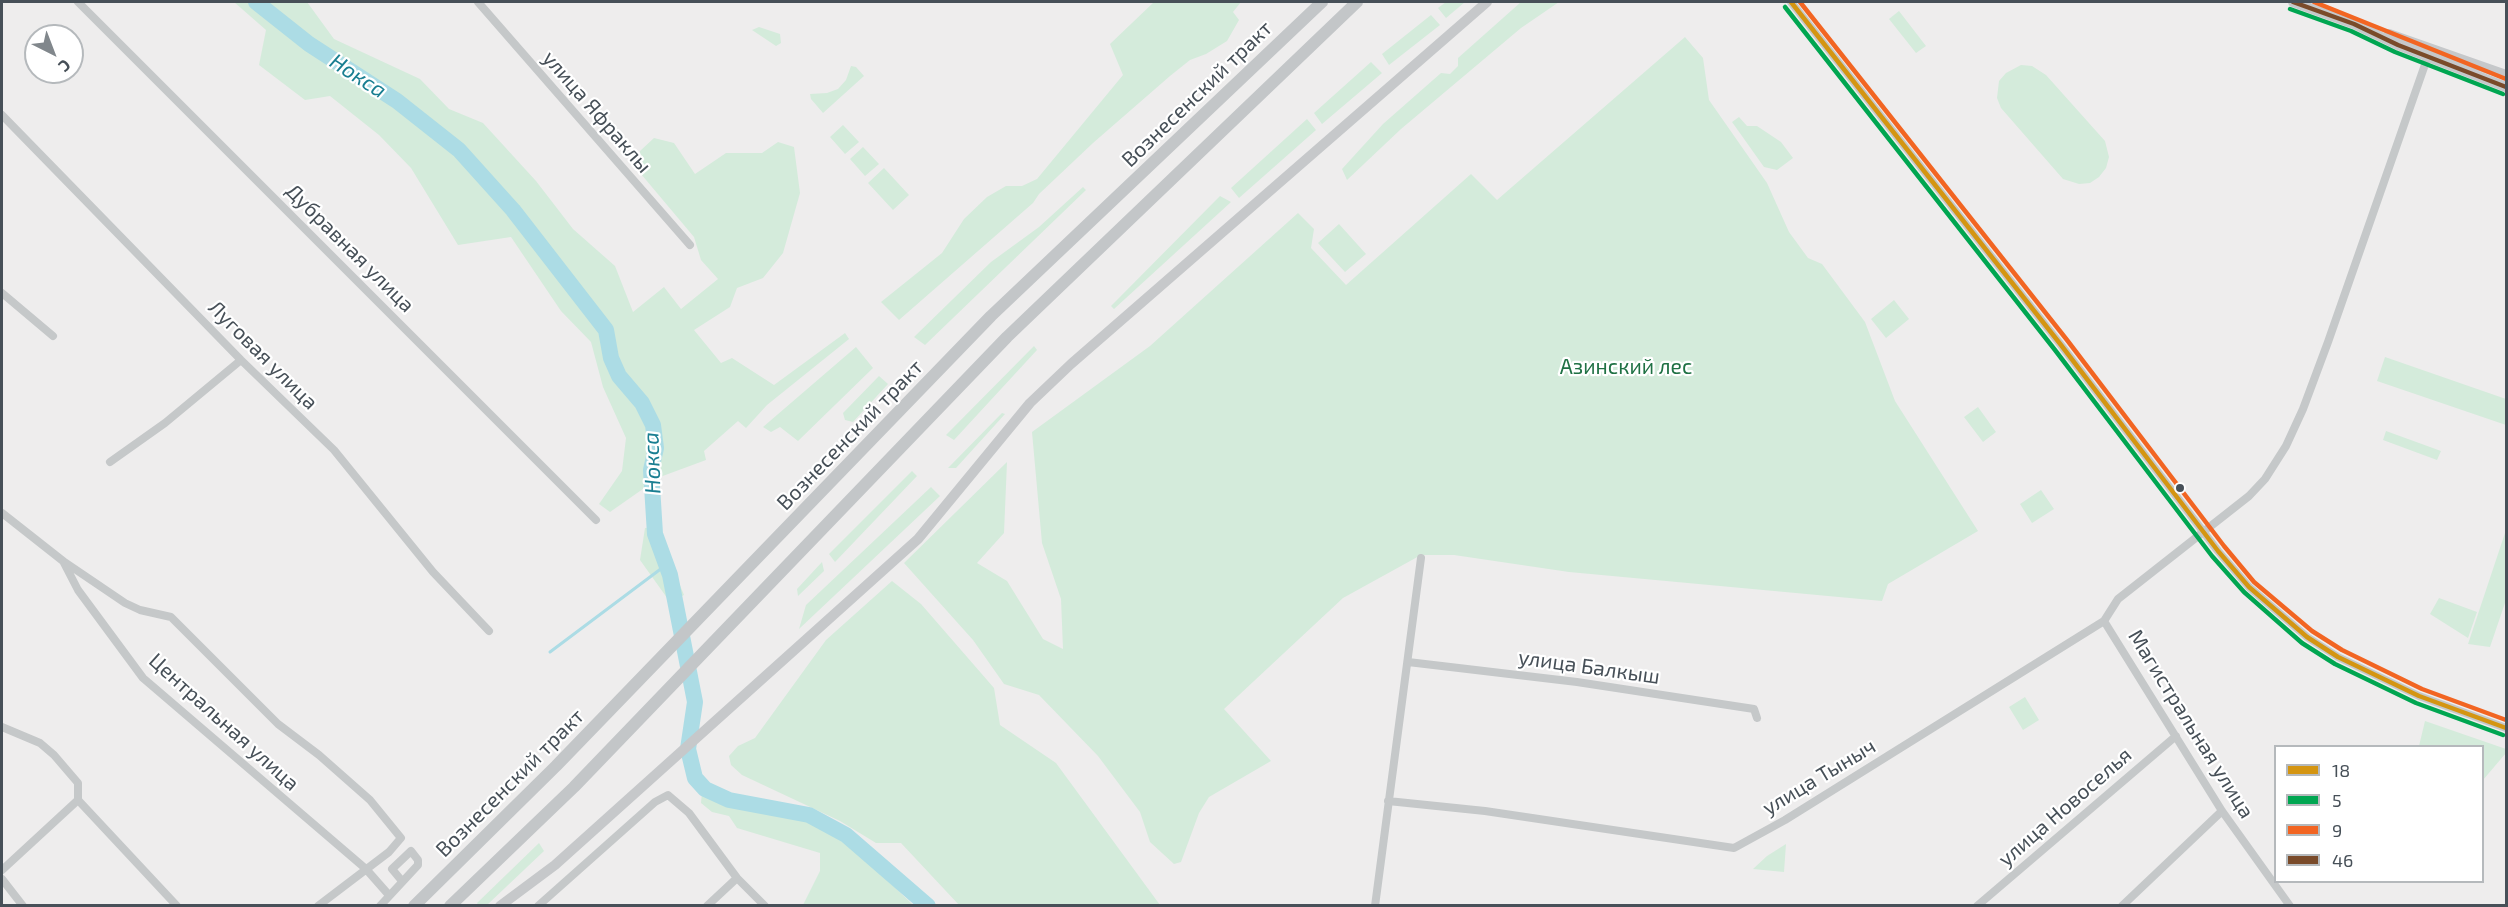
<!DOCTYPE html>
<meta charset="utf-8">
<style>
body{margin:0}
#map{position:relative;width:2508px;height:907px;overflow:hidden;background:#eeeded;font-family:"Exo 2",sans-serif}
canvas{display:block}
.frame{position:absolute;inset:0;border:3px solid #475058;pointer-events:none}
.legend{position:absolute;left:2274px;top:745px;width:210px;height:138px;box-sizing:border-box;background:#fff;border:2px solid #b5b9bc;margin:0;padding:8px 10px;list-style:none;font-size:18px;color:#475058}
.legend li{display:flex;align-items:center;gap:12px;height:30px}
.legend b{width:30px;border:2px solid #b5b9bc}
.north{position:absolute;left:24px;top:24px;width:60px;height:60px;box-sizing:border-box;background:#fff;border:2px solid #b5b9bc;border-radius:50%;rotate:138deg;font-size:16px;font-weight:700;line-height:24px;text-align:center;color:#475058}
.north::after{content:'';display:block;margin:auto;width:21px;height:27px;background:#81878c;clip-path:polygon(50% 0,100% 100%,50% 72%,0 100%)}
</style>
<div id="map">
<canvas width="2508" height="907"></canvas>
<div class="frame"></div>
<ul class="legend">
<li><b style="height:8px;background:#d49512"></b>18</li>
<li><b style="height:8px;background:#00a651"></b>5</li>
<li><b style="height:8px;background:#f26522"></b>9</li>
<li><b style="height:8px;background:#7a4b2a"></b>46</li>
</ul>
<div class="north">С</div>
</div>
<script>
const g = document.querySelector('canvas').getContext('2d');
g.lineJoin = 'round';
function fill(path, color) {
  g.fillStyle = color;
  g.fill(path, 'evenodd');
}
function toPath(rows) {
  const path = new Path2D();
  for (const r of rows) {
    path.moveTo(r[0], r[1]);
    for (let i = 2; i < r.length; i += 2) path.lineTo(r[i], r[i + 1]);
  }
  return path;
}
function strokePath(path, color, width, dash) {
  g.strokeStyle = color;
  g.lineWidth = width;
  g.lineCap = dash ? 'butt' : 'round';
  g.setLineDash(dash || []);
  g.stroke(path);
}
function drawText(font, color, halo, rows, align = 'center') {
  g.font = font + ' "Exo 2",sans-serif';
  g.lineWidth = 4.5;
  g.setLineDash([]);
  g.textBaseline = 'middle';
  g.strokeStyle = halo;
  g.fillStyle = color;
  for (const [text, x, y, turn = 0] of rows) {
    g.save();
    g.translate(x, y);
    g.rotate((+turn || 0) * Math.PI / 180);
    g.textAlign = isNaN(turn) ? turn : align;
    if (halo) g.strokeText(text, 0, 0);
    g.fillText(text, 0, 0);
    g.restore();
  }
}
const green = toPath([
 [234,2,307,2,334,39,420,79,449,109,483,123,536,181,573,229,615,266,633,312,664,287,681,309,718,279,701,260,694,237,641,174,640,151,654,138,674,143,695,174,726,153,762,153,778,142,794,147,800,193,783,253,763,278,737,288,730,307,694,330,721,363,732,358,774,385,845,333,849,339,767,405,746,428,738,421,704,451,706,460,660,477,610,512,599,504,622,471,626,438,603,387,591,342,561,311,511,237,458,245,411,168,379,135,330,96,305,100,259,65,266,30],
 [1154,2,1241,2,1233,12,1239,20,1227,41,1206,54,1190,60,1170,76,1093,143,1039,194,1033,203,899,320,881,302,942,253,964,219,987,197,1006,186,1022,186,1037,179,1123,75,1110,44],
 [1446,2,1465,2,1446,18,1438,8],
 [1521,2,1559,2,1521,28,1401,129,1347,180,1342,169,1383,124,1441,73,1450,74,1458,66,1458,58],
 [1899,11,1926,46,1916,53,1889,19],
 [1431,15,1440,25,1389,65,1382,54],
 [759,27,780,34,781,43,776,46,752,30],
 [1685,37,1703,58,1709,100,1767,183,1789,232,1808,258,1822,264,1865,322,1895,401,1978,531,1888,584,1882,601,1569,572,1454,555,1421,555,1343,598,1224,709,1271,761,1209,797,1199,813,1181,862,1174,864,1150,842,1140,812,1098,756,1039,695,1004,684,973,640,904,563,1007,462,1004,533,977,563,1007,581,1043,639,1063,649,1061,599,1042,543,1032,432,1150,346,1298,213,1314,229,1311,248,1346,285,1471,174,1497,200],
 [1371,62,1382,73,1322,124,1314,113],
 [2021,65,2032,66,2046,75,2105,141,2109,157,2106,168,2099,177,2090,183,2079,184,2063,179,2001,108,1997,98,1999,81,2006,73],
 [851,66,856,67,864,76,823,113,811,99,810,94,827,93,838,89,846,80],
 [1739,117,1747,126,1757,126,1781,142,1793,158,1777,170,1764,167,1732,122],
 [1307,119,1316,130,1239,198,1231,188],
 [843,125,859,142,845,154,830,137],
 [863,147,879,164,865,176,850,159],
 [884,168,909,195,893,210,868,183],
 [1083,187,1086,190,925,345,914,337,991,262,1039,227],
 [1220,196,1231,202,1114,309,1111,306],
 [1339,224,1366,254,1345,272,1318,243],
 [1894,300,1909,319,1886,338,1871,319],
 [1034,346,1037,350,954,440,946,435],
 [856,347,873,368,798,441,780,427,771,432,763,427],
 [2385,357,2506,399,2506,425,2377,381],
 [879,376,888,384,853,422,845,420,843,413],
 [1978,407,1996,432,1983,442,1964,417],
 [1002,413,1005,414,956,468,948,468],
 [2386,431,2441,451,2437,460,2383,440],
 [912,471,917,476,835,562,829,554],
 [931,487,940,496,799,629,806,605],
 [2041,490,2054,509,2032,523,2020,504],
 [656,527,684,595,670,602,640,560,645,528],
 [2506,530,2506,600,2490,647,2468,644],
 [822,562,824,571,798,596,797,589],
 [892,581,921,604,994,688,1000,725,1056,763,1160,905,959,905,901,843,876,843,840,821,742,775,731,765,729,756,738,746,755,738,826,640],
 [2439,598,2477,612,2468,638,2430,614],
 [2025,697,2039,720,2023,730,2009,707],
 [2425,721,2506,749,2506,753,2483,780,2482,746,2419,746],
 [702,792,722,804,808,819,844,838,913,905,803,905,820,871,820,853,737,828,729,816,712,812,701,803],
 [539,843,544,851,487,905,478,905,477,903],
 [1786,844,1784,872,1753,869,1767,856]
]);
const stream = toPath([
 [550,652,666,565]
]);
const river = toPath([
 [256,2,309,44,397,101,459,150,513,210,606,330,611,358,619,376,642,403,653,425,656,448,651,470,655,534,670,575,695,702,688,749,695,778,705,789,729,800,809,815,846,835,928,906]
]);
const street = toPath([
 [78,2,596,520],
 [478,2,690,245],
 [1791,2,2061,345,2218,551,2249,587,2307,637,2338,657,2419,696,2506,728],
 [2,115,241,360,334,450,433,572,489,631],
 [2,293,53,336],
 [110,462,165,423,241,360],
 [2,513,63,561,78,590,143,678,366,869,388,894],
 [63,561,125,603,140,610,171,617,278,724,319,755,370,800,401,838,389,852,318,906],
 [2104,621,2222,811,2290,906],
 [1408,662,1577,682,1754,709,1757,718],
 [2,727,40,743,54,755,78,783,78,800,177,906],
 [1388,801,1485,811,1734,848,1785,820,2104,621,2118,599,2249,496,2265,479,2286,446,2303,409,2328,342,2428,56],
 [2,870,78,800],
 [2,879,23,906],
 [380,906,418,865,418,860,411,851,392,869,402,881],
 [538,906,655,802,668,795,689,813,737,878,765,906],
 [707,906,737,878],
 [1375,906,1421,558],
 [1977,906,2176,736],
 [2122,906,2222,811]
]);
const secondary = toPath([
 [2293,2,2354,24,2398,45,2506,87],
 [2389,34,2506,75],
 [500,906,555,865,918,539,1030,403,1071,364,1487,2]
]);
const primary = toPath([
 [414,906,556,766,991,316,1322,2],
 [450,906,574,787,1007,337,1357,2]
]);
const bus1 = toPath([
 [1791,2,2061,345,2218,551,2249,587,2307,637,2338,657,2419,696,2506,728]
]);
const bus2 = toPath([
 [1785,7,2055,350,2212,556,2244,592,2302,643,2335,664,2416,703,2503,735],
 [2290,9,2351,31,2395,52,2503,94]
]);
const bus3 = toPath([
 [1800,2,2067,340,2224,546,2254,582,2312,631,2342,650,2422,689,2506,720],
 [2314,2,2506,79]
]);
const bus4 = toPath([
 [2293,2,2354,24,2398,45,2506,87]
]);
const markers = [
 [2180,488,5,"#475058"]
];
const streetNames = [
 ["Вознесенский тракт",1197,94,-44],
 ["улица Яфраклы",597,112,49],
 ["Дубравная улица",350,248,45],
 ["Луговая улица",263,355,45],
 ["Вознесенский тракт",850,435,-46],
 ["улица Балкыш",1589,667,8],
 ["Центральная улица",224,722,42],
 ["Магистральная улица",2191,724,58],
 ["улица Тыныч",1819,777,-31],
 ["Вознесенский тракт",510,783,-45],
 ["улица Новоселья",2065,807,-41]
];
const parkNames = [
 ["Азинский лес",1626,367]
];
const waterNames = [
 ["Нокса",358,76,33],
 ["Нокса",652,463,-92]
];
fill(green, '#d4ebdb');
strokePath(stream, '#acdce5', 3);
strokePath(river, '#acdce5', 16);
strokePath(street, '#c5c8c9', 8);
strokePath(secondary, '#c6c8ca', 10);
strokePath(primary, '#c3c6c8', 12);
strokePath(bus1, '#d49512', 4.5);
strokePath(bus2, '#00a651', 4.5);
strokePath(bus3, '#f26522', 4.5);
strokePath(bus4, '#7a4b2a', 4.5);
for (const [x, y, r, color] of markers) {
  const dot = new Path2D();
  dot.arc(x, y, r, 0, 2 * Math.PI);
  g.fillStyle = color;
  g.fill(dot);
  strokePath(dot, '#fff', 2);
}
drawText('21px', '#475058', '#fff', streetNames);
drawText('21px', '#1f7144', '#fff', parkNames);
drawText('italic 22px', '#197e91', '#fff', waterNames);
</script>
